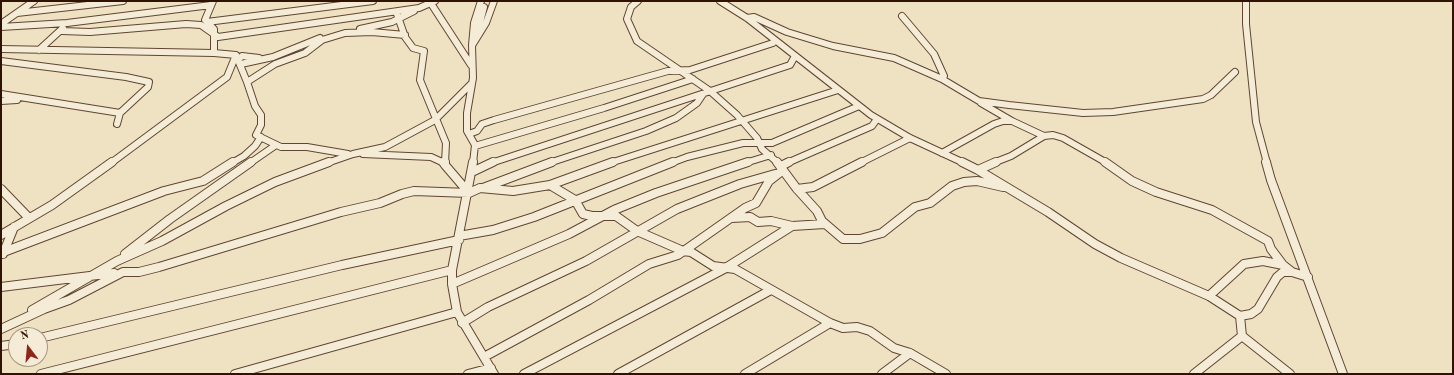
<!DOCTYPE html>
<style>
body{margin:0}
#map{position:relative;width:1454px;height:375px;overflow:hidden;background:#efe2c2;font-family:"Old Standard TT",serif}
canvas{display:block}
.frame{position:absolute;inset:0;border:2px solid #301202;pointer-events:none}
.north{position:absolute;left:8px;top:327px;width:40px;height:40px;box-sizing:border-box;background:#f5ecd7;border:1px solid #a69582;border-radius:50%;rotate:344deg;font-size:11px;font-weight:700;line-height:16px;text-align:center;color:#301202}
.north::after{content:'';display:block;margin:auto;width:14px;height:18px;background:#8f2418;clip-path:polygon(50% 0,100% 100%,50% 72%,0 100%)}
</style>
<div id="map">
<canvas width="1454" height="375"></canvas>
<div class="frame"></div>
<div class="north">N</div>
</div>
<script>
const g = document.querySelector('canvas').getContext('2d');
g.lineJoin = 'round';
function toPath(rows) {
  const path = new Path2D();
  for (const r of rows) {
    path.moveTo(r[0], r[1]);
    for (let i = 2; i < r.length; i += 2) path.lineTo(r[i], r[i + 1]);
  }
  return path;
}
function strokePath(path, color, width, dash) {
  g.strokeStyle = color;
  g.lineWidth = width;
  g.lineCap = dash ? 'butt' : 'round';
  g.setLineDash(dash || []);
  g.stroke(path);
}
const minorFar1 = toPath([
 [638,1,631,7,627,19,637,41,710,91,737,115,757,138,762,149,778,163],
 [720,1,747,18,871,115,910,138,964,163],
 [1246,1,1246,24,1256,122,1267,163],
 [432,5,471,65],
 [17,13,123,1],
 [397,14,405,37,413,48,424,51,420,80,446,143,445,163],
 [902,16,934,54,944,76,942,79],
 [747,18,754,17,787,32,833,46,894,58,942,79,979,101,1009,105,1083,113,1113,112,1203,99,1211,95,1235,72],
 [207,22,373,1],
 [1,24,34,1],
 [1,27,67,23,211,5],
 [360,29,392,22,414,11],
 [62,31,90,32,186,24,201,25,218,37,419,8,435,1],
 [477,34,484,7],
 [473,44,486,23,494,1],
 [1,49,214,53],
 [39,50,63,28],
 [1,61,126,77,149,82,148,87,120,113,117,124],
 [241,64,273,57,320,38],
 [247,82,238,60,242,56,259,58],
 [1,94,120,113],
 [1,101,17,100],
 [981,103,1012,121],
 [469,134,477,131,482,124,494,120,668,71,690,70,773,43,774,40],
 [475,146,604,108,693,79],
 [942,153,994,124,1003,121,1012,121,1044,136],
 [348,154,307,147,281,147,256,135,261,125,261,115,255,106,247,82,275,64,305,53,322,40,345,33,372,32,405,35],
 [363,154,431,157,444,163],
 [111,163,227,77,236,55,214,53,214,29,205,20,213,1],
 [232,163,244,156,255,146,261,137],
 [250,163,276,145],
 [327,163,353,154,385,147,435,120,472,83],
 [473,163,475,145,467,131,467,113,473,78,472,45,474,23,481,1],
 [491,163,790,65,795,56],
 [549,163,646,131,676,118,697,103,703,94],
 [610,163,838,90],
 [671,163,687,157,743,143,772,143,859,106],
 [745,163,771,155],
 [787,163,872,126,877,119],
 [860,163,910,138],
 [993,163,1011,156,1044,136,1053,135,1063,138,1107,163]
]);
const minor = toPath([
 [443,162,445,165],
 [445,162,445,165,469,193],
 [473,162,452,270,452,284,457,312,494,374],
 [777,162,797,189,817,211,822,221,843,239,860,239,882,233,915,207,930,203,952,186,964,182,977,181,1003,187],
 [962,162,978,170,1048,212,1095,244,1121,258,1209,296,1240,316,1251,314,1258,309,1277,277,1283,272,1292,272,1308,277],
 [1105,162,1132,181,1156,192,1212,210,1268,241,1271,249,1283,265,1292,272],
 [1266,162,1271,180,1343,374],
 [781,166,789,162],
 [978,170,996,162],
 [472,172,493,162],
 [550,185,613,162],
 [483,188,552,162],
 [1,189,29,218],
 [797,189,813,187,862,162],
 [732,218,750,217,758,222,771,221,792,226,825,224],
 [1,235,52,205,112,162],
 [459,236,493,230,534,217,673,162],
 [1,253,164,191,203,181,233,162],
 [3,254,14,227],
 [125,254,170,219,251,162],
 [452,284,569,234,614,210,656,193,748,162],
 [1,287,114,273],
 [1209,296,1244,264,1263,261,1283,265],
 [32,310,117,261,162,241,226,206,275,182,329,162],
 [1240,316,1242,336,1290,374],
 [462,323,488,307,586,261,677,209,740,184,775,174],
 [1,329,44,309,69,300,123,272,139,272,159,267,341,212,380,203,402,194,414,191,469,193,480,188,513,191,550,185,575,200,583,214,592,216,616,216,637,231,683,251,691,252,713,266,735,269,830,323,843,328,857,327,870,331,894,348,910,353,946,374],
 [40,338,342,265,459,240],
 [1,346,16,344],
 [484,357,589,300,649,264,678,255,745,208,756,203,769,181,783,170],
 [41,374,452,270],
 [235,374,457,312],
 [468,374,491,368],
 [524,374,724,269,792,226],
 [618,374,769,291],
 [745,374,830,323],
 [882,374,910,353],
 [1194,374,1242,336]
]);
strokePath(minorFar1, '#604632', 8);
strokePath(minor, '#604632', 10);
strokePath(minorFar1, '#f5ecd7', 6);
strokePath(minor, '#f5ecd7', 8);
</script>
